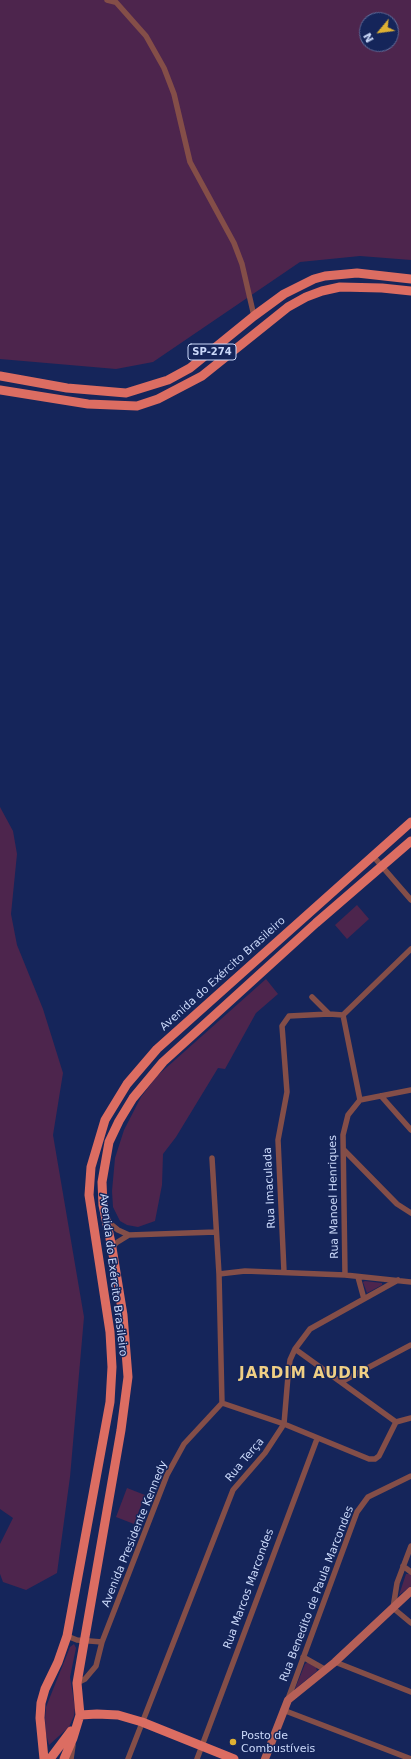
<!DOCTYPE html>
<meta charset="utf-8">
<style>
body{margin:0}
#map{position:relative;width:411px;height:1759px;overflow:hidden;background:#15255a;font-family:"DejaVu Sans",sans-serif}
canvas{display:block}
.north{position:absolute;left:359px;top:12px;width:40px;height:40px;box-sizing:border-box;background:#15255a;border:1px solid #5e6d9a;border-radius:50%;rotate:241deg;font-size:11px;font-weight:700;line-height:16px;text-align:center;color:#cbd9fa}
.north::after{content:'';display:block;margin:auto;width:14px;height:18px;background:#deb133;clip-path:polygon(50% 0,100% 100%,50% 72%,0 100%)}
</style>
<div id="map">
<canvas width="411" height="1759"></canvas>
<div class="north">N</div>
</div>
<script>
const g = document.querySelector('canvas').getContext('2d');
g.lineJoin = 'round';
function fill(path, color) {
  g.fillStyle = color;
  g.fill(path, 'evenodd');
}
function toPath(rows) {
  const path = new Path2D();
  for (const r of rows) {
    path.moveTo(r[0], r[1]);
    for (let i = 2; i < r.length; i += 2) path.lineTo(r[i], r[i + 1]);
  }
  return path;
}
function strokePath(path, color, width, dash) {
  g.strokeStyle = color;
  g.lineWidth = width;
  g.lineCap = dash ? 'butt' : 'round';
  g.setLineDash(dash || []);
  g.stroke(path);
}
function drawText(font, color, halo, rows, align = 'center') {
  g.font = font + ' "DejaVu Sans",sans-serif';
  g.lineWidth = 3;
  g.setLineDash([]);
  g.textBaseline = 'middle';
  g.strokeStyle = halo;
  g.fillStyle = color;
  for (const [text, x, y, turn = 0] of rows) {
    g.save();
    g.translate(x, y);
    g.rotate((+turn || 0) * Math.PI / 180);
    g.textAlign = isNaN(turn) ? turn : align;
    if (halo) g.strokeText(text, 0, 0);
    g.fillText(text, 0, 0);
    g.restore();
  }
}
const green = toPath([
 [0,0,411,0,411,260,360,256,300,262,153,362,116,369,0,359],
 [367,20,391,20,391,44,367,44],
 [0,807,13,831,17,854,11,914,17,945,43,1009,63,1073,53,1135,84,1317,70,1477,57,1573,26,1590,3,1582,0,1574,0,1544,13,1518,0,1509],
 [357,905,369,919,347,939,335,925],
 [266,979,278,994,256,1013,225,1069,218,1068,176,1137,163,1154,162,1185,155,1221,138,1227,127,1225,120,1221,113,1207,112,1191,115,1158,124,1130,141,1097,157,1076],
 [365,1281,382,1283,382,1285,367,1293,363,1282],
 [127,1488,145,1495,134,1524,116,1517],
 [406,1574,411,1574,411,1586,399,1595],
 [74,1644,76,1648,70,1677,75,1708,74,1716,69,1727,49,1745,46,1734,45,1719,46,1707,70,1647],
 [308,1662,316,1667,317,1671,295,1689,305,1664]
]);
const street = toPath([
 [107,0,115,2],
 [114,0,146,36,164,68,174,94,190,162,234,243,242,264,254,316],
 [373,856,411,900],
 [312,997,329,1014],
 [343,1015,411,949],
 [343,1015,360,1100],
 [381,1096,411,1130],
 [360,1100,411,1090],
 [344,1150,397,1204,411,1213],
 [108,1222,118,1230,129,1235],
 [112,1248,116,1243,129,1235,216,1232],
 [284,1272,278,1140,287,1092,282,1026,289,1016,329,1014,343,1015],
 [219,1274,245,1271,345,1275,411,1282],
 [345,1275,343,1135,348,1115,360,1100],
 [358,1277,364,1299],
 [295,1349,396,1422],
 [341,1382,411,1345],
 [222,1403,284,1424,369,1459,375,1459,379,1456,396,1422],
 [396,1422,411,1418],
 [411,1546,397,1583,393,1608,411,1623],
 [403,1566,411,1572],
 [67,1636,77,1640,102,1642],
 [303,1657,326,1670],
 [335,1662,411,1692],
 [77,1683,85,1679,96,1666,102,1642,167,1475,184,1444,222,1403,219,1274,212,1158],
 [288,1699,357,1512,368,1497,411,1476],
 [283,1710,411,1759],
 [71,1759,73,1745],
 [128,1759,233,1490,265,1453,284,1424,288,1376,290,1360,295,1349,310,1329,398,1280],
 [197,1759,317,1439]
]);
const secondary = toPath([
 [265,1759,288,1700,335,1662,411,1591]
]);
const primary = toPath([
 [0,376,67,388,126,393,168,380,190,368,254,316,284,294,314,279,325,276,357,273,411,279],
 [0,390,88,404,137,406,158,399,202,376,288,307,306,297,322,291,340,287,382,288,411,291],
 [80,1715,97,1714,118,1715,142,1722,234,1759],
 [44,1759,40,1718,41,1703,45,1689,58,1662,67,1636,110,1402,112,1367,110,1332,89,1195,91,1167,105,1120,127,1084,157,1049,411,822],
 [50,1759,71,1731],
 [64,1759,73,1738,80,1715,77,1683,121,1430,128,1377,123,1315,112,1248,103,1205,102,1182,109,1142,119,1121,133,1098,163,1062,316,923,411,841]
]);
const markers = [
 [233,1742,4,"#deb133"]
];
const shields = [
 [212,352,48]
];
const shieldNames = [
 ["SP-274",212,352]
];
const streetNames = [
 ["Avenida do Exército Brasileiro",223,974,-42],
 ["Rua Imaculada",270,1188,-93],
 ["Rua Manoel Henriques",334,1197,-91],
 ["Avenida do Exército Brasileiro",113,1275,83],
 ["Rua Terça",245,1460,-50],
 ["Avenida Presidente Kennedy",135,1534,-68],
 ["Rua Marcos Marcondes",249,1589,-70],
 ["Rua Benedito de Paula Marcondes",317,1594,-69]
];
const poiNames = [
 ["Posto de",241,1736],
 ["Combustíveis",241,1749]
];
const districtNames = [
 ["JARDIM AUDIR",305,1374]
];
fill(green, '#4d254d');
strokePath(street, '#844e48', 5.5);
strokePath(secondary, '#b66057', 8);
strokePath(primary, '#dc6d62', 9);
for (const [x, y, r, color] of markers) {
  const dot = new Path2D();
  dot.arc(x, y, r, 0, 2 * Math.PI);
  g.fillStyle = color;
  g.fill(dot);
  strokePath(dot, '#15255a', 1.5);
}
for (const [x, y, w] of shields) {
  const box = new Path2D();
  box.roundRect(x - w / 2, y - 8, w, 16, 3);
  g.fillStyle = '#15255a';
  g.fill(box);
  strokePath(box, '#cbd9fa', 1);
}
drawText('bold 10px', '#cbd9fa', null, shieldNames);
drawText('11px', '#cbd9fa', '#15255a', streetNames);
drawText('11px', '#cbd9fa', '#15255a', poiNames, 'left');
g.letterSpacing = '1px';
drawText('bold 15px', '#efcf85', '#15255a', districtNames);
g.letterSpacing = '0px';
</script>
